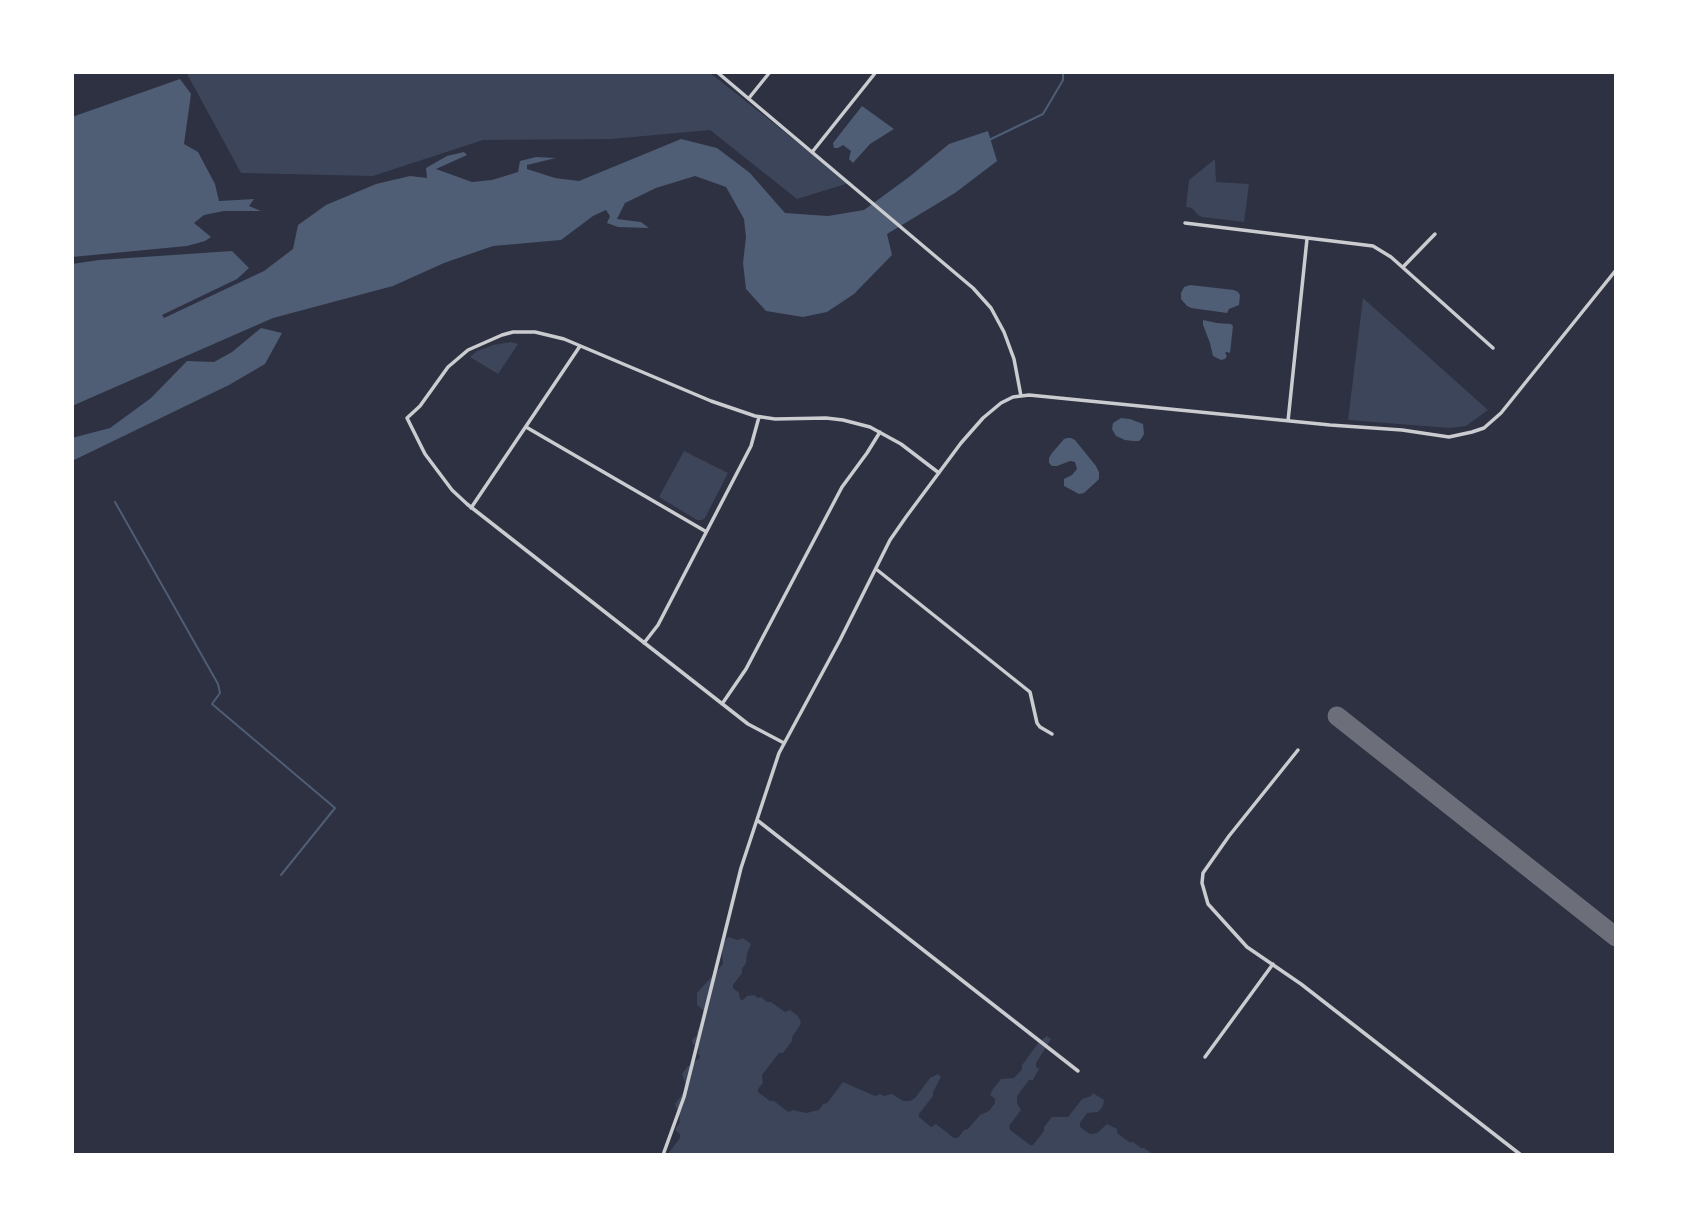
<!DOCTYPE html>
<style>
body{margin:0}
#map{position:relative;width:1688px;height:1227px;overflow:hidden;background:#2d3142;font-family:"IBM Plex Sans",sans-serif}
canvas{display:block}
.frame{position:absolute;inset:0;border:74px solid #fff;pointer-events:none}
</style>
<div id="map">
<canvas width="1688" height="1227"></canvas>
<div class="frame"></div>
</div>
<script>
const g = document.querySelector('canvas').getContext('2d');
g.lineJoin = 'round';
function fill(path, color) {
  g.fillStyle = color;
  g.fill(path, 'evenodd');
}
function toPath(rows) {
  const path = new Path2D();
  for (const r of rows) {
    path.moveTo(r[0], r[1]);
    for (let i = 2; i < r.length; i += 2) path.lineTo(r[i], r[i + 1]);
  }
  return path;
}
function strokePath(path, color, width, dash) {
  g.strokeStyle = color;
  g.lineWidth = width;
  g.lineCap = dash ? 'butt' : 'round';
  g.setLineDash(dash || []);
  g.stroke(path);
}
const green = toPath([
 [186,72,709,72,849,183,797,199,710,130,611,139,483,140,373,176,241,173],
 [1215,159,1216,182,1249,184,1244,222,1202,217,1198,215,1192,208,1186,207,1189,180],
 [1363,298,1488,410,1466,426,1450,428,1348,420],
 [511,342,518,344,498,374,470,357,477,351,493,345],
 [684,451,728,473,705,518,702,520,697,520,659,497],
 [728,937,738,940,743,938,751,944,747,954,746,963,742,969,742,973,733,985,733,988,739,993,740,999,743,1000,747,996,754,995,758,998,761,997,767,1002,771,1002,785,1012,790,1010,798,1016,801,1022,799,1027,792,1037,792,1041,783,1053,779,1053,762,1075,763,1083,758,1089,758,1092,770,1101,774,1101,788,1112,793,1110,806,1113,819,1110,823,1104,827,1103,843,1082,875,1096,880,1094,884,1096,892,1094,903,1101,910,1101,915,1098,930,1078,938,1074,941,1077,933,1092,933,1096,919,1114,919,1117,931,1127,936,1124,954,1138,958,1138,964,1130,968,1129,980,1115,989,1111,995,1103,995,1099,990,1095,993,1089,1001,1079,1014,1078,1022,1069,1022,1065,1039,1042,1047,1036,1051,1039,1036,1063,1036,1067,1039,1069,1033,1080,1029,1080,1017,1096,1017,1103,1021,1110,1009,1126,1010,1130,1030,1145,1033,1145,1044,1131,1044,1127,1052,1117,1068,1117,1082,1099,1091,1096,1093,1093,1104,1100,1103,1106,1098,1112,1087,1113,1080,1123,1080,1127,1090,1134,1097,1133,1107,1124,1117,1129,1117,1133,1129,1142,1133,1142,1141,1148,1144,1148,1154,1155,667,1155,680,1138,680,1134,676,1131,676,1128,679,1124,680,1118,675,1104,687,1088,682,1074,688,1066,692,1066,696,1060,699,1059,700,1056,698,1054,699,1049,693,1044,692,1040,697,1035,697,1031,703,1023,705,1012,697,1005,697,993,723,964,722,953,723,943]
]);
const water = toPath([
 [180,79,191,94,184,144,198,152,215,184,219,201,254,199,249,206,261,211,224,211,204,215,194,223,211,237,205,241,187,246,72,257,72,117],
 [862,106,894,129,870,144,853,163,849,159,851,151,843,145,838,148,834,148,833,143],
 [988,131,997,161,955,193,887,234,892,255,854,294,827,312,803,317,766,311,746,289,743,263,746,237,744,219,726,187,695,176,656,188,625,203,617,219,641,222,649,228,618,227,607,223,610,216,606,210,593,216,561,240,493,246,444,263,393,286,273,318,72,406,72,264,99,260,232,251,249,268,237,279,162,315,164,318,264,271,293,249,298,225,326,205,376,184,410,176,427,178,426,168,447,156,464,152,467,155,436,169,472,182,492,180,518,172,520,161,536,157,556,158,527,165,527,169,555,178,579,181,681,139,717,148,750,173,785,213,828,216,864,210,909,177,949,144],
 [1190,285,1234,290,1238,292,1240,295,1239,305,1229,309,1227,313,1191,308,1187,306,1181,299,1181,293,1184,287],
 [1203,320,1217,323,1231,324,1233,326,1230,353,1227,352,1225,353,1227,356,1225,359,1221,360,1213,356,1210,343,1203,325],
 [261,328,282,333,265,364,229,385,72,461,72,438,110,428,151,398,187,361,214,362,232,352],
 [1121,418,1130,419,1143,424,1144,434,1141,439,1139,441,1133,441,1125,440,1116,436,1112,429,1113,423],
 [1067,438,1071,438,1075,440,1096,466,1099,472,1099,479,1096,482,1084,493,1079,494,1064,486,1064,479,1072,475,1077,469,1075,462,1070,461,1057,466,1052,466,1049,463,1049,458,1052,453,1064,439]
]);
const stream = toPath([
 [989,140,1043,114,1063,80,1063,72],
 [115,502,218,684,220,693,212,704,335,808,281,875]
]);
const taxiway = toPath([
 [1337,716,1616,937]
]);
const minor = toPath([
 [717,72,973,288,991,308,1004,332,1014,359,1021,396],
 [749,98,770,72],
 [813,151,876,72],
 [1185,223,1373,246,1391,257,1493,348],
 [1403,267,1435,234],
 [1288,421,1307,239],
 [526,427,705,531],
 [471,508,580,346],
 [876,569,1030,692,1037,723,1040,727,1052,734],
 [644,643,658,625,751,446,759,417],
 [722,704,746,669,842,487,867,453,880,432],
 [784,743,748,724,467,504,452,490,425,454,407,418,420,406,448,367,468,350,502,335,513,332,535,332,564,339,711,401,755,416,775,419,826,418,843,420,870,427,901,444,939,473],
 [1298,750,1229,836,1203,873,1202,883,1208,904,1247,947,1301,984,1521,1155],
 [757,820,1078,1071],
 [1205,1057,1273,964],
 [663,1155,684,1097,741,868,779,753,840,640,890,540,906,517,961,443,983,418,1001,403,1013,397,1029,395,1330,425,1402,430,1449,437,1472,432,1484,428,1501,413,1616,270]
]);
fill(green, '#3c4559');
fill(water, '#4f5d75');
strokePath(stream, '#4f5d75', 2);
strokePath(taxiway, '#6c6f7a', 19);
strokePath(minor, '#caccd0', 3.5);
</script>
